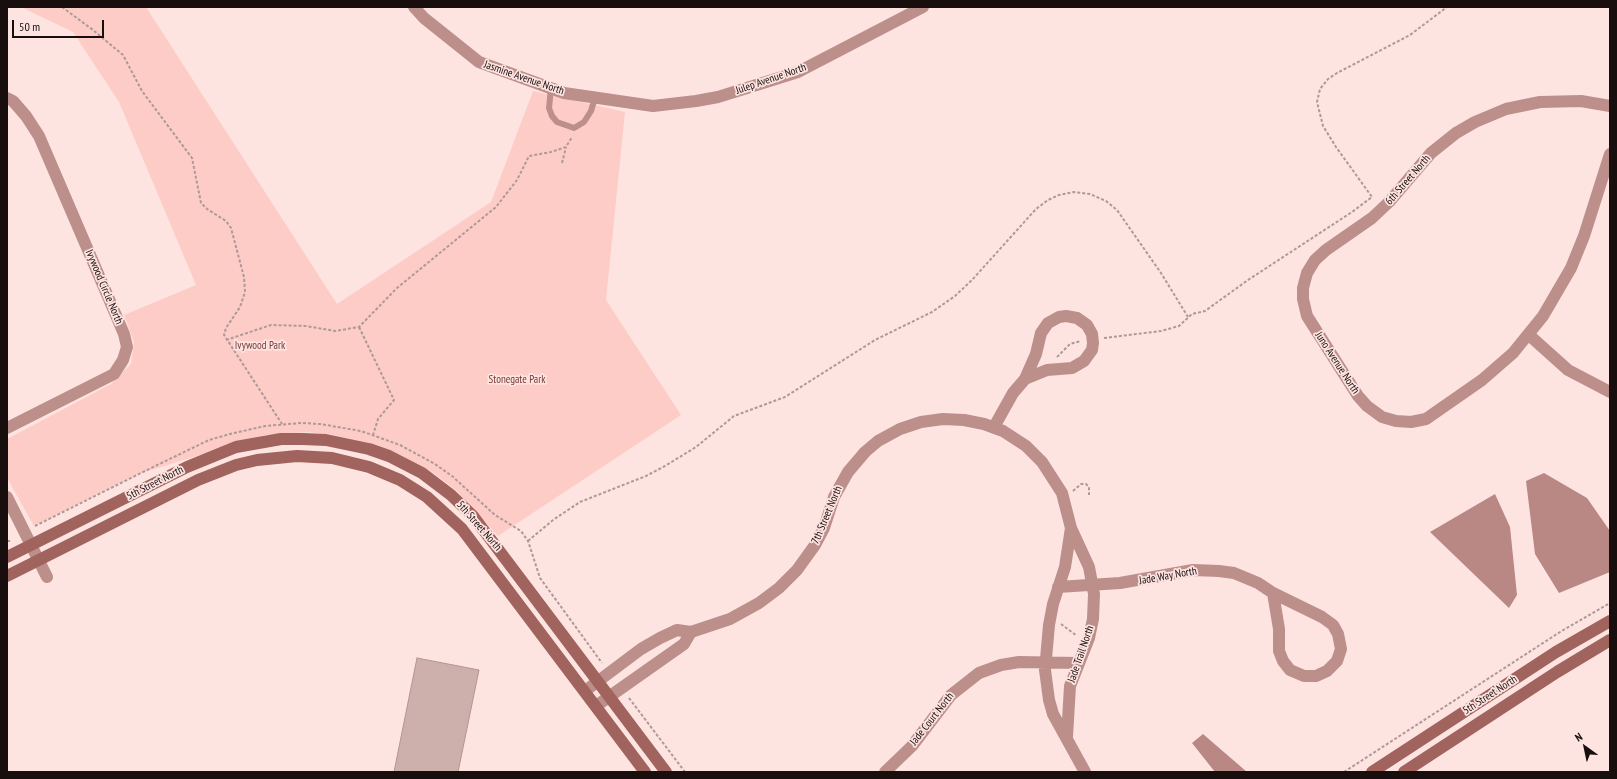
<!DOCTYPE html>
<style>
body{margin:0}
#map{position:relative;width:1617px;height:779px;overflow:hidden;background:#fde4e1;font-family:"PT Sans Narrow",sans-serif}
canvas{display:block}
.frame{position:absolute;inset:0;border:8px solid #180e0d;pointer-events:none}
.north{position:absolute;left:1565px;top:727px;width:40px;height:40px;-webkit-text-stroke:3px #fde4e1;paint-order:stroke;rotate:327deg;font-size:11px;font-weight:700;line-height:16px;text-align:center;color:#180e0d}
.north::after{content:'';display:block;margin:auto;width:14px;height:18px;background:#180e0d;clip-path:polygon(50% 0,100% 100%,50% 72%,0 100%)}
.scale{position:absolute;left:12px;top:20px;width:92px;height:18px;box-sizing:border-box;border:2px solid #180e0d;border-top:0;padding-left:5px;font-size:12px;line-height:14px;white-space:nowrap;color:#180e0d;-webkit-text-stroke:3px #fde4e1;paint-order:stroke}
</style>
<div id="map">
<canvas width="1617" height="779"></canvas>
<div class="frame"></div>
<div class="north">N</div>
<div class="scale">50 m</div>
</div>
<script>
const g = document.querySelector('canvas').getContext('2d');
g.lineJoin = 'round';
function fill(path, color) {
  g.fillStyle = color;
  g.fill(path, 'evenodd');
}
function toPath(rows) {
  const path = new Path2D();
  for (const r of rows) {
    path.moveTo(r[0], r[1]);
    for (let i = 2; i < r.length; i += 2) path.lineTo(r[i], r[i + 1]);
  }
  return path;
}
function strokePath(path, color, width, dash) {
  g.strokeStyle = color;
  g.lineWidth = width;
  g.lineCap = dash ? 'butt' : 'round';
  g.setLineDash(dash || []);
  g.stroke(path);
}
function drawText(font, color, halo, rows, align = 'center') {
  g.font = font + ' "PT Sans Narrow",sans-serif';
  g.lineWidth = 3.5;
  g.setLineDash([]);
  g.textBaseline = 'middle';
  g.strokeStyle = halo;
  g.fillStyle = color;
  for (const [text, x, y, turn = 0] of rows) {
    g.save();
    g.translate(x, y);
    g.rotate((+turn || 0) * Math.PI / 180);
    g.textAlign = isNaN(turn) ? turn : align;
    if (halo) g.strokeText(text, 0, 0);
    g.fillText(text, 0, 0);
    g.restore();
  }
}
const green = toPath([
 [21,7,146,7,337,304,491,202,533,91,625,112,606,300,681,415,498,536,456,490,432,472,388,449,374,444,333,435,308,432,266,435,138,474,34,526,7,478,7,439,111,384,131,364,134,342,124,315,196,285,119,102,73,32]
]);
const water = toPath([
 [1544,473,1587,498,1610,531,1610,572,1559,593,1535,554,1526,481],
 [1495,494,1510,527,1517,595,1509,608,1430,532],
 [1203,734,1247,772,1215,772,1192,743]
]);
const building = toPath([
 [417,658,479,670,458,772,394,772,417,658]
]);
const path = toPath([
 [62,7,93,30,123,55,142,91,192,158,201,203,207,209,226,221,231,228,244,277,245,292,240,307,226,328,224,335,282,424],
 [562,163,566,147],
 [359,327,394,400,378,419,373,435],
 [1104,338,1161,331,1179,326,1192,314,1205,311,1248,280,1352,212,1372,197,1336,147,1323,126,1317,102,1320,89,1328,79,1337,73,1410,35,1447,7],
 [226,340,271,325,306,326,335,331,359,327,397,288,496,207,517,180,529,156,551,152,566,147,572,137],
 [1057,357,1070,344,1081,341],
 [1073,491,1081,484,1086,484,1089,487,1089,495],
 [35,526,145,471,209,440,230,434,265,426,301,423,320,424,361,431,400,445,435,464,452,476,495,515,521,531,528,541,540,578,602,663],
 [7,541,12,541],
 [528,541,553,520,580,502,646,476,665,466,696,447,734,416,785,397,875,340,932,312,955,296,972,280,1036,209,1048,200,1059,195,1074,192,1090,194,1106,201,1117,210,1161,273,1188,317],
 [1061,624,1077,636],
 [629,698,685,772],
 [1344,772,1560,632,1610,603]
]);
const lane = toPath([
 [551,88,549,108,552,116,557,122,574,128,584,122,591,111,595,98]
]);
const street = toPath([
 [414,7,424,18,479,62,564,93,653,106,696,101,718,97,798,72,923,7],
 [7,98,13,101,26,116,39,136,124,334,127,347,123,360,114,374,7,428],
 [1610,106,1581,101,1540,102,1506,109,1475,122,1456,133,1431,153,1389,202,1372,218,1326,250,1315,260,1307,273,1303,288,1303,299,1307,316,1358,396,1367,406,1382,417,1396,421,1411,422,1426,419,1482,380,1513,353,1543,316,1571,268,1584,236,1610,154],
 [1529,335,1568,370,1610,392],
 [994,427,1013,393,1025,379,1047,370,1072,368,1084,361,1092,350,1093,343,1092,334,1087,325,1077,318,1066,316,1059,317,1048,323,1041,333,1036,354,1025,379],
 [7,497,47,577],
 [1071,528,1065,567,1053,604,1049,625,1045,670,1049,700,1053,714,1085,772],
 [1058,587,1120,583,1193,570,1219,571,1234,573,1258,583,1273,593,1322,617,1333,625,1338,634,1341,649,1337,661,1327,671,1316,676,1304,676,1290,670,1283,661,1279,651,1279,629,1273,593],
 [585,691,641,649,660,638,677,630,691,632,730,619,759,603,779,588,797,570,815,545,824,528,834,497,848,472,865,452,878,441,900,429,921,422,943,419,964,420,984,424,1003,431,1026,446,1042,462,1062,493,1071,528,1089,567,1094,594,1093,619,1089,638,1070,686,1067,737],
 [596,706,684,644,691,632],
 [885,772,912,746,951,695,979,673,1001,665,1019,662,1078,663]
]);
const secondary = toPath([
 [7,557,187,467,236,447,281,439,303,439,326,440,369,449,389,456,422,473,451,495,473,516,666,772],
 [7,576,198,480,236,465,257,460,297,456,332,458,369,467,400,480,427,497,462,529,645,772],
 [1372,772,1556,652,1610,621],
 [1404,772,1557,672,1610,640]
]);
const streetNames = [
 ["Jasmine Avenue North",524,78,19],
 ["Julep Avenue North",771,79,-19],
 ["6th Street North",1408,180,-49],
 ["Ivywood Circle North",104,287,67],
 ["Juno Avenue North",1337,363,57],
 ["5th Street North",155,483,-27],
 ["7th Street North",827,515,-67],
 ["5th Street North",479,526,49],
 ["Jade Way North",1168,576,-10],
 ["Jade Trail North",1081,654,-71],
 ["5th Street North",1490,695,-33],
 ["Jade Court North",932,719,-52]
];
const parkNames = [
 ["Ivywood Park",260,346],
 ["Stonegate Park",517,380]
];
fill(green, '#feccc6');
fill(water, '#b98884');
fill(building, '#cdafac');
strokePath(building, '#b29592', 1);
strokePath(path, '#ad9997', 2, [3, 2]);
strokePath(lane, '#bc8f8b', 6);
strokePath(street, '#bc8f8b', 12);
strokePath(secondary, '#a1635d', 12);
drawText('11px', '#180e0d', '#fde4e1', streetNames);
drawText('11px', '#783833', '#fde4e1', parkNames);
</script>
